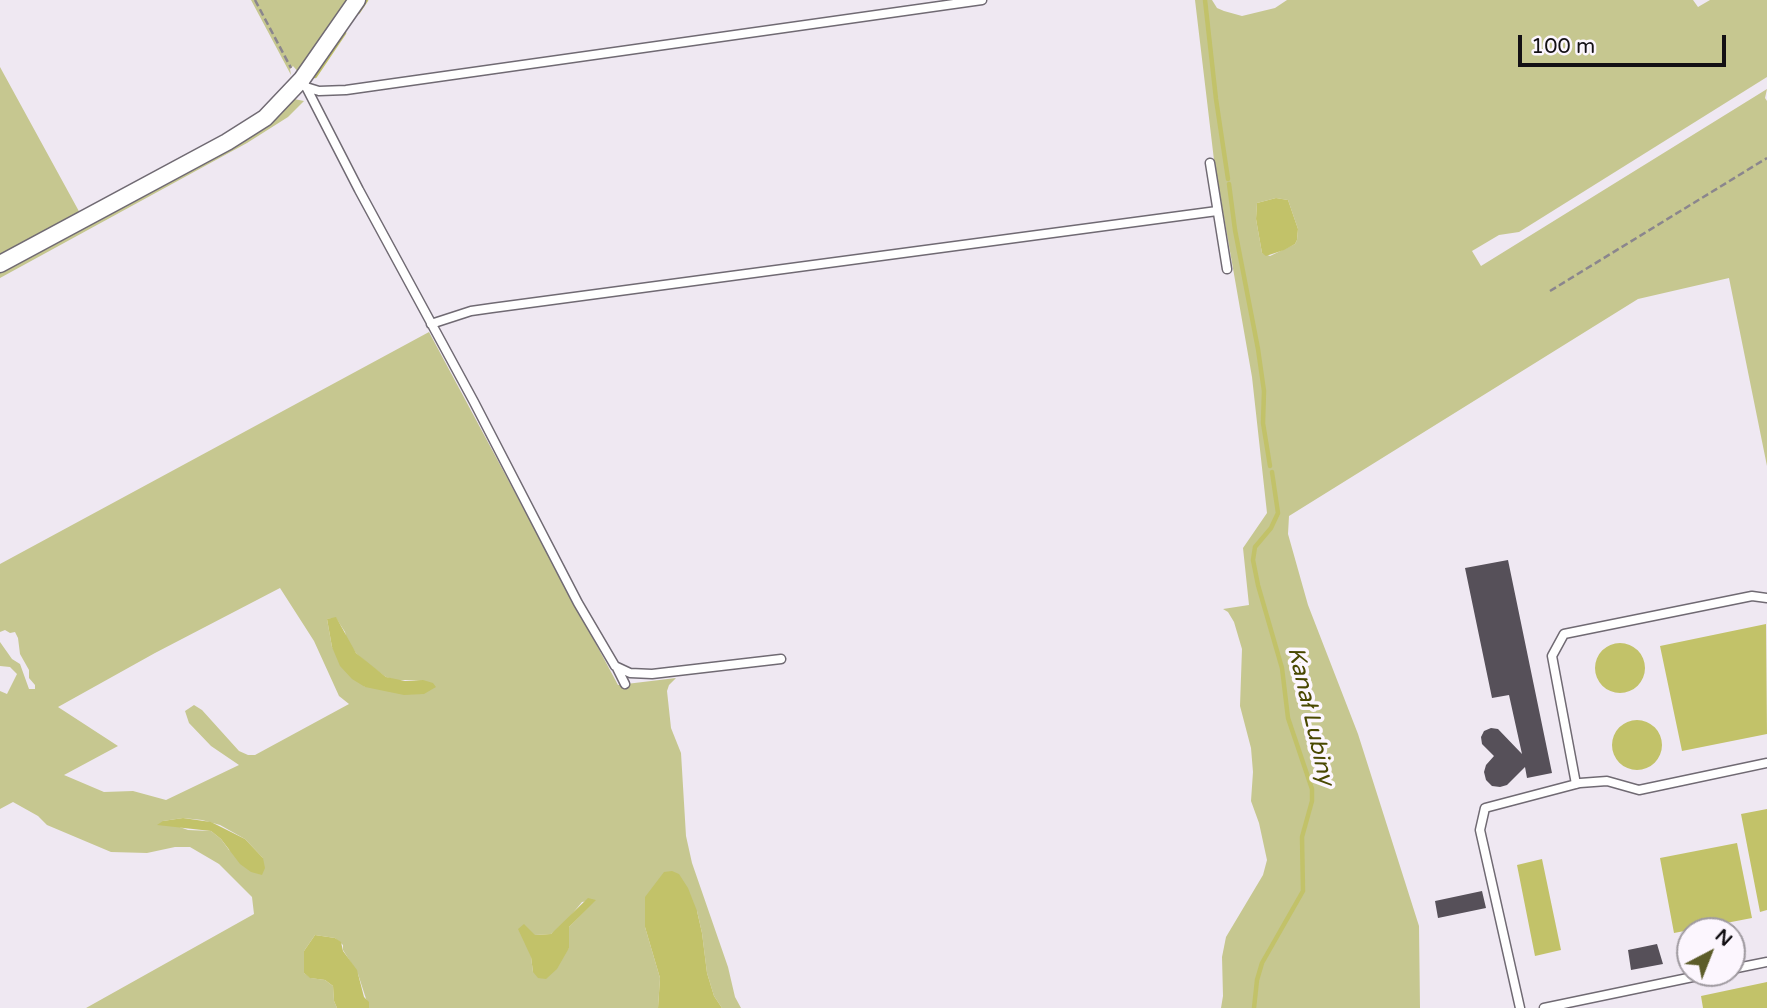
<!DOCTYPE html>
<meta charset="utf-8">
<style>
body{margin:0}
#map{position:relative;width:1767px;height:1008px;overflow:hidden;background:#efe8f2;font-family:"Varela Round",sans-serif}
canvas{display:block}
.north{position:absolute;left:1676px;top:917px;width:70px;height:70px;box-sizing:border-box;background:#fcf6fe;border:2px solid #9f9aa0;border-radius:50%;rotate:42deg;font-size:19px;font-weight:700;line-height:28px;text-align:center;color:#131014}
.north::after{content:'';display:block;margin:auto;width:24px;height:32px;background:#5c5c29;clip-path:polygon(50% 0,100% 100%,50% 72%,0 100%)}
.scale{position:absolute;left:1518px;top:35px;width:208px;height:32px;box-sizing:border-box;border:4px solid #131014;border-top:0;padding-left:9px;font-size:21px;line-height:24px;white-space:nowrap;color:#131014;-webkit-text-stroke:5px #fcf6fe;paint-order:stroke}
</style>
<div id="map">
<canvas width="1767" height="1008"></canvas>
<div class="north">N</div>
<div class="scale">100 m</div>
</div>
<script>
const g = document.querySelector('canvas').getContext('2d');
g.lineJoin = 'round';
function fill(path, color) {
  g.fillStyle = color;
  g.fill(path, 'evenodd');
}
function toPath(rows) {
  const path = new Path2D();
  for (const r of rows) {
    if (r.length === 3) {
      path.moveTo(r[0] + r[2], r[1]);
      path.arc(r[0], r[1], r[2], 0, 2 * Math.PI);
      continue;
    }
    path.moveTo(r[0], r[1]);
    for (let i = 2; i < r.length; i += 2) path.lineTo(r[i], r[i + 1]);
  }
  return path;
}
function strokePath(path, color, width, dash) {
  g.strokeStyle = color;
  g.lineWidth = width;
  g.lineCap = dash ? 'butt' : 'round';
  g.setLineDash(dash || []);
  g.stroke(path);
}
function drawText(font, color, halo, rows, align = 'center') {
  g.font = font + ' "Varela Round",sans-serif';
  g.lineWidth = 7;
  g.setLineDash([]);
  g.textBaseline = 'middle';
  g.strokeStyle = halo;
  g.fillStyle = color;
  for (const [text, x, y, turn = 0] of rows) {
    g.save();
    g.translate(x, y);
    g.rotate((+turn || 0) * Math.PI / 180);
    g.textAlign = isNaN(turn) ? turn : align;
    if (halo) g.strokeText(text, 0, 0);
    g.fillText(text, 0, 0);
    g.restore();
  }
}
const green = toPath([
 [251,0,353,0,301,75,293,66,290,69,291,75],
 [1195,0,1212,0,1217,8,1224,11,1242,16,1275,8,1287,0,1693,0,1698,7,1710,0,1767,0,1767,77,1519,232,1499,235,1472,251,1481,266,1767,89,1765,98,1767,101,1767,466,1729,278,1638,299,1289,516,1288,534,1308,605,1358,734,1419,926,1420,1008,1221,1008,1223,996,1222,957,1226,937,1263,875,1267,860,1259,823,1251,801,1253,772,1251,748,1240,706,1242,649,1234,622,1228,612,1223,609,1249,605,1243,548,1267,513,1252,377,1214,160],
 [1276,198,1288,200,1298,229,1297,240,1295,244,1270,256,1262,253,1256,219,1257,203],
 [0,67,81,215,294,99,304,101,288,117,247,143,0,278],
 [429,332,618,685,676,678,669,685,667,691,671,728,681,753,686,836,692,863,728,967,735,997,741,1008,722,1008,714,996,707,973,702,933,697,911,645,927,660,978,658,1008,369,1008,358,974,343,950,343,945,335,938,315,935,304,951,304,973,311,978,325,980,333,986,334,1001,337,1008,86,1008,254,914,252,897,219,864,190,847,175,847,147,853,111,852,47,825,38,816,13,802,0,809,0,691,7,694,17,674,10,667,0,666,0,642,12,659,20,664,29,689,35,689,35,685,29,678,29,670,20,654,18,638,15,632,10,633,5,630,0,632,0,564],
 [280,588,314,641,339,696,349,704,255,755,248,755,239,751,202,710,194,705,185,711,189,723,211,746,239,765,166,800,133,791,104,792,64,775,118,746,58,707,155,653],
 [336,618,345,632,347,641,356,653,368,664,386,677,395,680,423,680,365,687,332,647,327,619],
 [183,818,202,820,220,825,245,839,263,858,229,850,221,839,211,831,188,830,163,821],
 [595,900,569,927,569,948,533,972,531,957,535,935,551,934,564,924,582,902]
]);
const water = toPath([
 [1276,198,1288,200,1298,229,1297,240,1295,244,1284,250,1266,256,1262,253,1256,219,1257,203],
 [336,617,356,653,386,677,405,681,423,680,433,683,436,687,424,694,404,695,365,687,352,679,340,666,332,647,327,619],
 [1766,624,1767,734,1682,751,1660,646],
 [1620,668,25],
 [1637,745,25],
 [1767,809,1767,910,1760,912,1741,814],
 [183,818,211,822,245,839,263,858,265,868,262,875,251,872,240,864,221,839,211,831,157,825,163,821],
 [1737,843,1752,918,1674,933,1660,858],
 [1542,859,1561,950,1535,956,1517,865],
 [672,871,679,874,688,888,697,911,702,933,707,973,714,996,722,1008,658,1008,660,978,645,927,645,897,664,872],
 [588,898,596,900,569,927,569,948,557,969,546,979,538,978,533,972,531,957,518,929,524,924,535,935,551,934],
 [315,935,335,938,341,942,343,951,357,970,364,997,369,1002,369,1008,337,1008,334,1001,333,986,325,980,310,978,304,973,304,951],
 [1767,982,1767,1008,1703,1008,1701,996]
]);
const stream = toPath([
 [1205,0,1216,99,1228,179],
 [358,12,366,0],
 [315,76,344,33],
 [1229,184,1235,230,1258,349,1264,391,1263,423,1270,466],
 [1254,1008,1257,980,1262,963,1303,891,1302,837,1312,801,1312,789,1288,718,1282,668,1258,585,1253,560,1255,547,1271,528,1278,513,1272,472]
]);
const building = toPath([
 [1508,560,1552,773,1527,778,1525,767,1507,785,1500,787,1492,786,1486,780,1484,772,1486,765,1494,756,1482,744,1481,737,1484,731,1491,728,1498,729,1522,754,1509,695,1492,698,1465,568],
 [1482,891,1486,908,1438,918,1435,901],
 [1657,944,1663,964,1631,970,1628,950]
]);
const path = toPath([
 [255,0,291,68],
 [1550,291,1767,158]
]);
const service = toPath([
 [302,79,359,190,474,402,578,603,615,666,630,673,652,674,781,659],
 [306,87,319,91,346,90,982,0],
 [1210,163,1227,269],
 [431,324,471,311,492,308,1217,211],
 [617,668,625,684],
 [1576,784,1552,656,1564,634,1752,596,1767,598],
 [1732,969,1767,962],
 [1520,1008,1480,830,1485,808,1580,783,1607,781,1639,790,1767,763],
 [1544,1008,1712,973]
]);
const minor = toPath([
 [0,264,227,142,265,118,302,79,357,0]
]);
const waterNames = [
 ["Kanał Lubiny",1310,716,77]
];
fill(green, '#c6c790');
fill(water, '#c2c269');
strokePath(stream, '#c2c269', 4.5);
fill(building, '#565059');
strokePath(service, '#706a73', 11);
strokePath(minor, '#706a73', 19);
strokePath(path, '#8b868d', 2.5, [7, 3.5]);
strokePath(service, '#fff', 8);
strokePath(minor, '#fff', 16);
drawText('italic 23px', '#494800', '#fcf6fe', waterNames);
</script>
